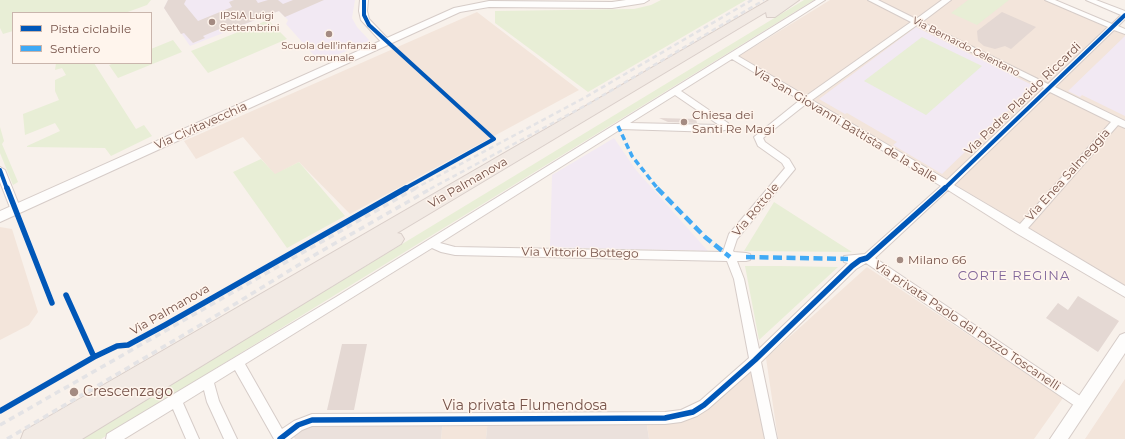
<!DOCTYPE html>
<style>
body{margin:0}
#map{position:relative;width:1125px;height:439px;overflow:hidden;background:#f8f1eb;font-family:Montserrat,sans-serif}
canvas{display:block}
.legend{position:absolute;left:12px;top:12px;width:140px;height:52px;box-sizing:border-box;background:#fff5ed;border:1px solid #c9b5ac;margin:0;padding:5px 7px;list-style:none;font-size:12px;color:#77544a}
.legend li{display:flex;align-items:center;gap:8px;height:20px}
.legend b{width:20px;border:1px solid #c9b5ac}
</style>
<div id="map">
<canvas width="1125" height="439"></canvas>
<ul class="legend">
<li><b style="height:5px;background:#0057b8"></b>Pista ciclabile</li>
<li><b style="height:5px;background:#3fa9f5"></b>Sentiero</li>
</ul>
</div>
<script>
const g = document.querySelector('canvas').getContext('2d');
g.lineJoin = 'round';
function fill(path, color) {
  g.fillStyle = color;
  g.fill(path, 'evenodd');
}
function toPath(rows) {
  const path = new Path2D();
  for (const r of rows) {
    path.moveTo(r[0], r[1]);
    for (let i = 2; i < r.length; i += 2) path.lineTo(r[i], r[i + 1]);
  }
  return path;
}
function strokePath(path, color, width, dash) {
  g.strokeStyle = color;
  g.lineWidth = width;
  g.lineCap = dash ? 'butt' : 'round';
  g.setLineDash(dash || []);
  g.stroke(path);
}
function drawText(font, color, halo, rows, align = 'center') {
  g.font = font + ' Montserrat,sans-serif';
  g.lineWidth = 3;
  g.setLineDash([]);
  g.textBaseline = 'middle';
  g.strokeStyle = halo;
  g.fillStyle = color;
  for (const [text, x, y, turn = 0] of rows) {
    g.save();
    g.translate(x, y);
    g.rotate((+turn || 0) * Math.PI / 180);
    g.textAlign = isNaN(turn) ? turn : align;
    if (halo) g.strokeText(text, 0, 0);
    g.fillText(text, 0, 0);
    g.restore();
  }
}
const residential = toPath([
 [830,0,1045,0,1125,34,1125,286,739,56],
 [477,12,579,90,350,214,299,162,275,175,243,137,196,159,184,141],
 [0,227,12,229,38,312,29,325,0,340],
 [867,267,1063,398,1034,439,778,439,766,358],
 [755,360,771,439,649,439,646,418,685,415],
 [1125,379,1125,439,1085,439],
 [488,418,486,439,441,439,443,419]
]);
const industrial = toPath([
 [488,418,646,418,649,439,486,439],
 [443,419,441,439,295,439,290,431,296,426]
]);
const education = toPath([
 [168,0,355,0,352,18,357,27,370,41,320,62,286,24,288,20,279,11,190,46,164,8],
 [916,27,1034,86,942,174,893,145,897,142,847,113,845,114,819,99],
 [1125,36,1125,116,1082,95,1080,97,1068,91],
 [614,138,636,170,708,251,550,247,552,175]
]);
const green = toPath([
 [0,0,151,0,147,5,125,13,13,13,13,31,3,34,0,28],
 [661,0,746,0,588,92,495,23,495,11,634,9,651,5],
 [804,0,814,0,101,439,81,439],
 [968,0,1009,0,977,25,951,13],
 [268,20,287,39,208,73,191,51],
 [922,37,982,66,926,115,864,81],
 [173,40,182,52,118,78,109,65,115,63,151,63,151,49],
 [56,63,94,63,136,129,144,125,152,136,111,156,105,148,27,147,27,146,60,131,55,123,25,135,23,114,59,100,55,91,55,80,66,75,62,68,55,70],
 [0,127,4,141,2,144,18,182,13,185,0,153],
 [261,159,275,174,299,162,345,216,287,248,233,172],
 [774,202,852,252,744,251],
 [745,266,780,266,838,267,759,340]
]);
const building = toPath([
 [168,0,186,0,184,4,198,21,232,7,229,2,234,0,256,0,258,3,268,0,278,0,283,4,293,0,324,0,285,17,279,11,226,31,222,28,203,36,205,38,193,43,184,33,181,34,164,8],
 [1002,12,1036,27,1011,49,1005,46,995,49,984,46,978,41,977,31],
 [659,118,696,119,697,123,668,122],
 [1078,296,1119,321,1098,352,1046,318,1058,303,1068,310],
 [342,344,367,344,354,410,327,410]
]);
const minor = toPath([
 [360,0,368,0,367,11,369,19,390,41,390,45,384,45,361,20,359,11,360,0],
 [816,0,825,0,738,56,806,96,911,22,868,0,878,0,916,19,942,0,951,0,922,22,1048,84,1108,27,1045,0,1055,0,1112,24,1121,15,1086,0,1096,0,1125,11,1125,19,1118,26,1125,29,1125,34,1114,30,1055,87,1125,121,1125,128,1118,125,1028,228,1125,286,1125,297,1016,233,948,190,875,258,1086,400,1088,404,1086,408,1082,410,1078,408,866,263,856,269,761,362,777,439,765,439,751,371,708,409,697,416,681,422,665,424,312,426,302,430,290,439,274,439,235,370,214,383,219,401,237,439,224,439,207,402,204,390,183,403,199,439,186,439,173,409,124,439,106,439,107,434,336,297,816,0],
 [917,25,1044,88,947,180,812,100,917,25],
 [732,59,800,100,754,137,758,146,782,163,785,168,729,234,723,252,455,247,440,243,621,129,716,132,729,129,730,127,728,123,681,91,732,59],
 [1050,92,1111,122,1020,224,954,185,1050,92],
 [675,95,719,125,630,123,675,95],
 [806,104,941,186,865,254,844,256,843,259,844,262,848,263,759,349,744,279,737,261,746,261,750,260,751,257,750,254,746,253,734,252,733,251,737,239,795,169,789,159,765,142,763,138,806,104],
 [432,248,441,252,455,255,727,261,734,279,749,358,700,401,681,410,665,412,312,414,294,421,282,429,245,364,432,248],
 [0,167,5,170,21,210,19,213,13,213,11,210,0,182,0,167]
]);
const tertiary = toPath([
 [626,0,649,0,644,3,612,8,489,7,460,12,0,222,0,211,454,8,489,1,612,2,626,0],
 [1125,333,1125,353,1068,439,1050,439,1120,335,1125,333]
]);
const trunk = toPath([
 [769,0,799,0,775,17,767,17,766,12,397,233,401,234,404,239,401,244,82,439,21,439,24,431,769,0]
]);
const railFar1 = toPath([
 [414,189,584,98,752,0],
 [430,189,590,103,764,0]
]);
const rail = toPath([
 [0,425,416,188],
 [7,439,214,317,318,253,432,188]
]);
const quietFar1 = toPath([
 [618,126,632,156,658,189]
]);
const quiet = toPath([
 [657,188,705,237,730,257],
 [746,257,848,259]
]);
const cyclewayFar1 = toPath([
 [364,0,364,15,369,25,494,139,404,189],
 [0,170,7,189],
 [944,189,1125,15]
]);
const cycleway = toPath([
 [7,188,52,303],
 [66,295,94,357],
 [0,411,94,357,117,346,128,345,165,325,406,188],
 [280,439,298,425,312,420,665,418,693,412,704,405,755,360,852,266,860,260,867,258,945,188]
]);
const markers = [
 [212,22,4,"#a48b82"],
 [329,34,4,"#a48b82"],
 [684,122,4,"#a48b82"],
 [900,260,4,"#a48b82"],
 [74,392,5,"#a48b82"]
];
const farPoinames = [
 ["IPSIA Luigi",220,16],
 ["Settembrini",220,28],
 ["Scuola dell'infanzia",329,46,"center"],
 ["comunale",329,58,"center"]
];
const farStreetnames = [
 ["Via Bernardo Celentano",966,47,27]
];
const streetNames = [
 ["Via Padre Placido Riccardi",1023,99,-44],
 ["Via San Giovanni Battista de la Salle",845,125,31],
 ["Via Civitavecchia",201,126,-24],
 ["Via Enea Salmeggia",1068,175,-48],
 ["Via Palmanova",468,183,-30],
 ["Via Rottole",756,210,-50],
 ["Via Vittorio Bottego",580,253,1],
 ["Via Palmanova",170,310,-30],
 ["Via privata Paolo dal Pozzo Toscanelli",967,326,34]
];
const poiNames = [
 ["Chiesa dei",692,115],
 ["Santi Re Magi",692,129],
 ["Milano 66",908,260]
];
const neighbourhoodNames = [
 ["CORTE REGINA",1014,276]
];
const nearPoinames = [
 ["Crescenzago",83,392]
];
const nearStreetnames = [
 ["Via privata Flumendosa",525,406]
];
fill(residential, '#f3e5db');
fill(industrial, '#ebe1dc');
fill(education, '#f2e9f3');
fill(green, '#e8eed6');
fill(building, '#e4d8d3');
strokePath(minor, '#d6ccc8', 2);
strokePath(tertiary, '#d6ccc8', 2);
strokePath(trunk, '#d9cec9', 2);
fill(minor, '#fefdfc');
fill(tertiary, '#fefdfc');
fill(trunk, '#f2eae4');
strokePath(railFar1, '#e4e3e5', 2.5, [5, 3.5]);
strokePath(rail, '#e4e3e5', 3.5, [6, 4.5]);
strokePath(quietFar1, '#3fa9f5', 3.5, [6, 3.5]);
strokePath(quiet, '#3fa9f5', 4.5, [9, 4.5]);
strokePath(cyclewayFar1, '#0057b8', 4);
strokePath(cycleway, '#0057b8', 5.5);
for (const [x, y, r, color] of markers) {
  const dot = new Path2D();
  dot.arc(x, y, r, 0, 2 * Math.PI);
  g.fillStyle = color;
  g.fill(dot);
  strokePath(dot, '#fff5ed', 1.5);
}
drawText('10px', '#77544a', '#fff5ed', farPoinames, 'left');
drawText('10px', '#77544a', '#fff5ed', farStreetnames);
drawText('12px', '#77544a', '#fff5ed', streetNames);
drawText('12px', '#77544a', '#fff5ed', poiNames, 'left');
g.letterSpacing = '1px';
drawText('13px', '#81669a', '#fff5ed', neighbourhoodNames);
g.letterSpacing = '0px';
drawText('14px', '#77544a', '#fff5ed', nearPoinames, 'left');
drawText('14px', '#77544a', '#fff5ed', nearStreetnames);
</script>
